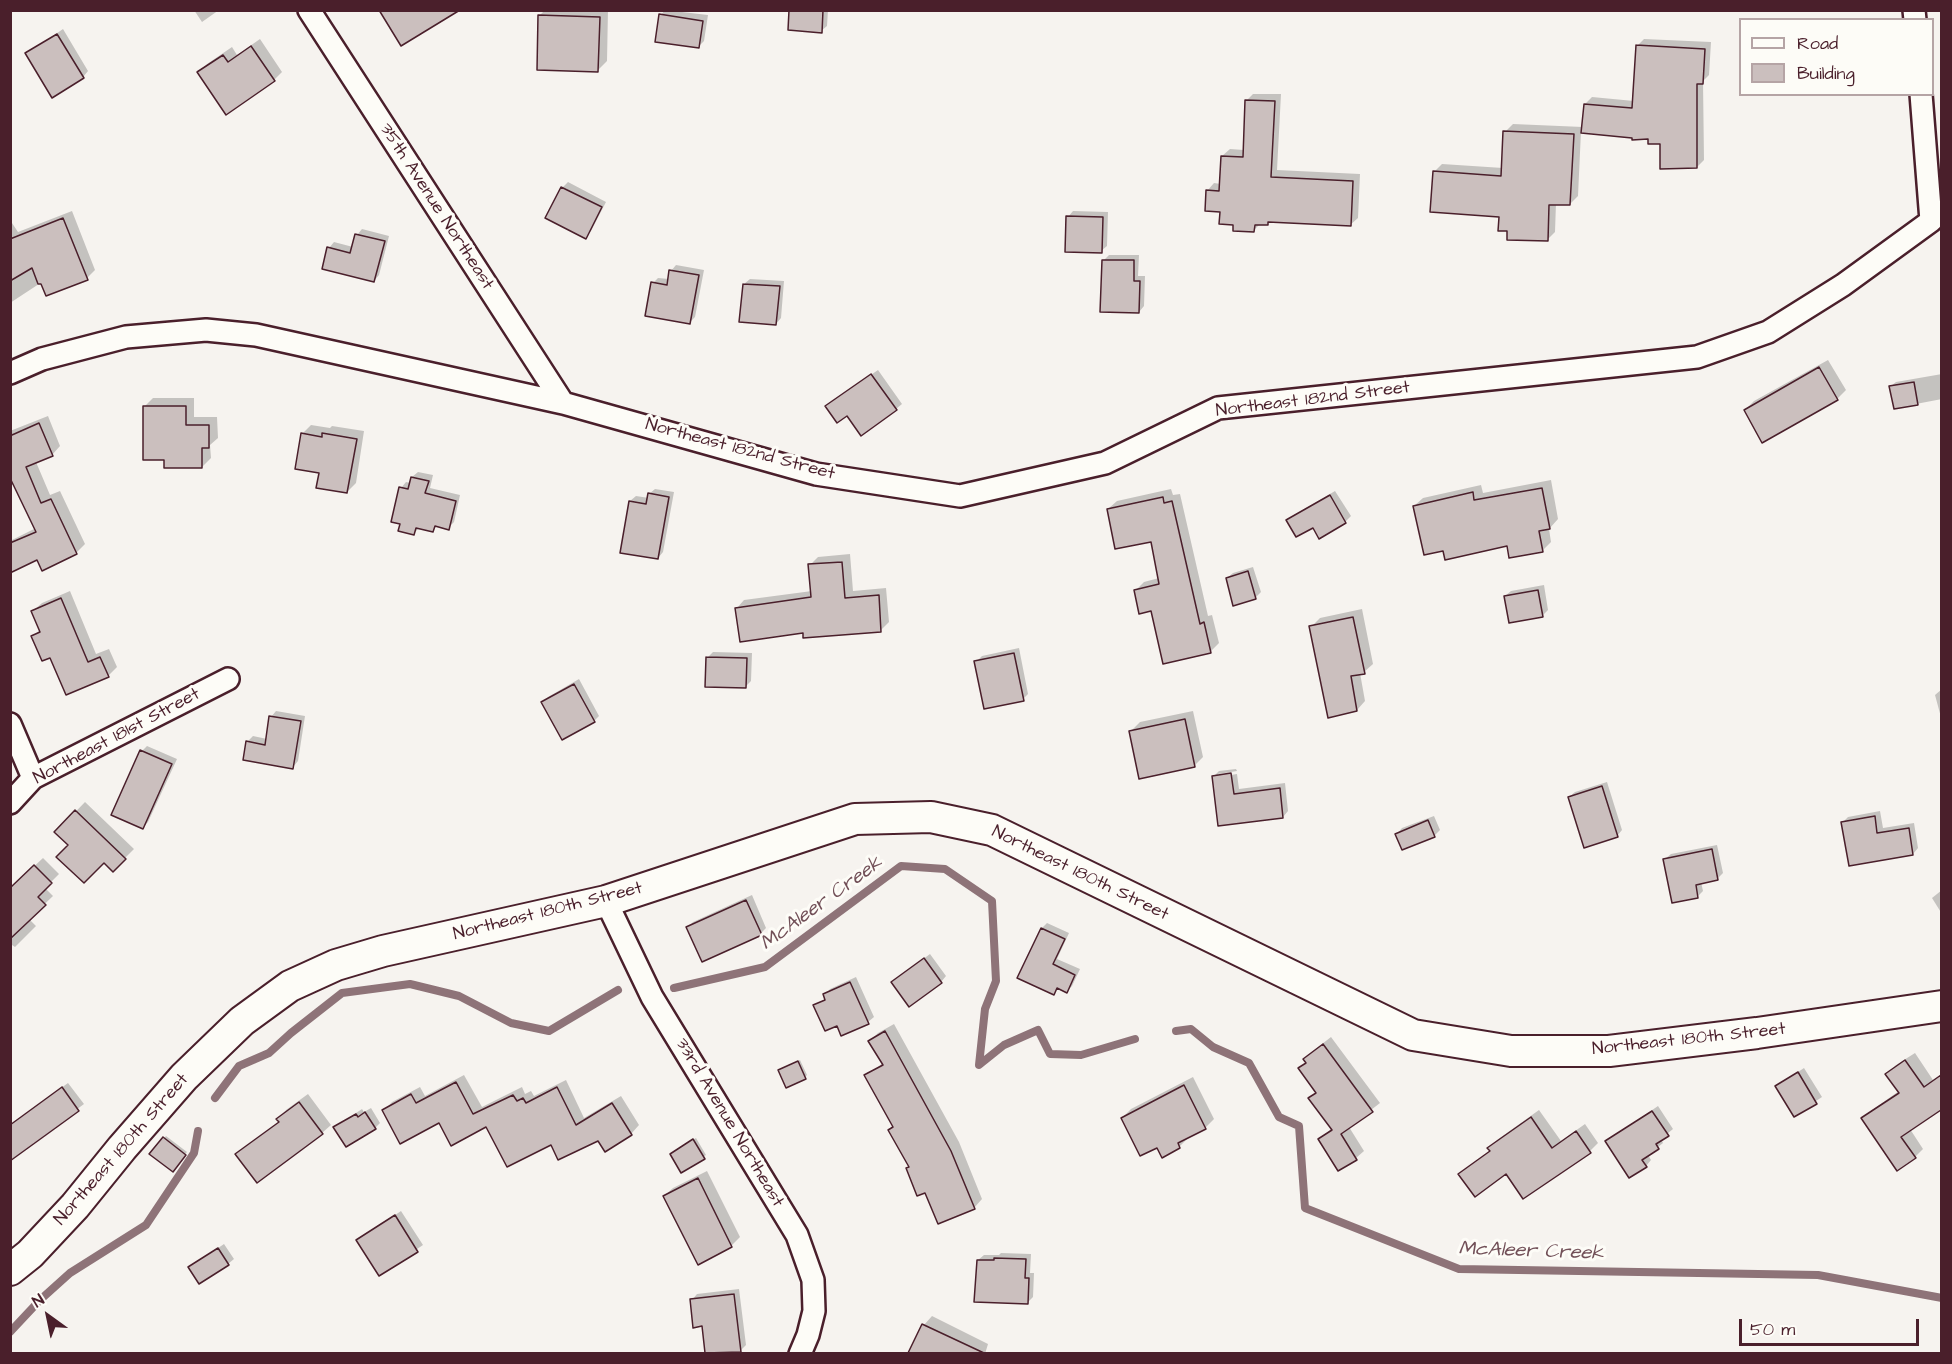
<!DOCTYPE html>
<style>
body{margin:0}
#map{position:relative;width:1952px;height:1364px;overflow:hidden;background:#f6f3ef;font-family:"Architects Daughter",sans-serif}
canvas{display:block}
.frame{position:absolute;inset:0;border:12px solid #4a1f2b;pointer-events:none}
.legend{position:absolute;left:1739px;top:18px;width:195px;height:78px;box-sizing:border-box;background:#fdfcf7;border:2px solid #b5a4a5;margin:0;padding:8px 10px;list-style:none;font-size:18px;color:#4a1f2b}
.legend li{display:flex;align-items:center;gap:12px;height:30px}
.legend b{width:30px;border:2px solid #b5a4a5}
.north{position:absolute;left:18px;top:1286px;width:60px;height:60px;-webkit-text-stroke:4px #fdfcf7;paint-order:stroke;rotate:327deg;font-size:16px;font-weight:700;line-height:24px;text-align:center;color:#4a1f2b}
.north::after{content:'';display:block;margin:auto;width:21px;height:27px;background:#4a1f2b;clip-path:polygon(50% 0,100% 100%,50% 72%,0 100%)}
.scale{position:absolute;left:1739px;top:1319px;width:180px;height:27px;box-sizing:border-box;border:3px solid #4a1f2b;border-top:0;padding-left:8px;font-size:18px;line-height:21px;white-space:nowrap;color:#4a1f2b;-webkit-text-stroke:4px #fdfcf7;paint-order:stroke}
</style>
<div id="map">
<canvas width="1952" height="1364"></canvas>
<div class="frame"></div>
<ul class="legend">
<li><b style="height:8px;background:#fdfcf7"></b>Road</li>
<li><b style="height:16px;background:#cbbfbe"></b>Building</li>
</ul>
<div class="north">N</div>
<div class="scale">50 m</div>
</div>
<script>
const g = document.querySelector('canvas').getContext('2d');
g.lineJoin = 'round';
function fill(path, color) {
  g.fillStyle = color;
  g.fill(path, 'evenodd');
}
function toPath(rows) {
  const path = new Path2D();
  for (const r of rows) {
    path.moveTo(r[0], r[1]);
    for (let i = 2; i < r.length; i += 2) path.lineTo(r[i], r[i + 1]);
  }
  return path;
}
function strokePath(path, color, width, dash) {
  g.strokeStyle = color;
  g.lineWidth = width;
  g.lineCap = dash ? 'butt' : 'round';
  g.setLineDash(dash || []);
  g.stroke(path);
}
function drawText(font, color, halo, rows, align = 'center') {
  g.font = font + ' "Architects Daughter",sans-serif';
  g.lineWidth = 6;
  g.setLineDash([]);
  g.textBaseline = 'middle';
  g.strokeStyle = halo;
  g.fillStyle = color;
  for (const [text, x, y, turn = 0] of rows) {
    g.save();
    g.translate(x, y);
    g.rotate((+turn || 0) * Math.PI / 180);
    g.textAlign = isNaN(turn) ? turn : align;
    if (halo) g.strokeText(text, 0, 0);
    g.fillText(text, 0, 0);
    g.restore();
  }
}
const shadow = toPath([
 [194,10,219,10,202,22],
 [545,10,608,10,607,61,598,70,540,15],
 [665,10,708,15,704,41,699,46,661,15],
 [790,10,828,10,827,26,821,31],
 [63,29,88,71,83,77,27,54],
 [260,39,282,72,274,80,199,73,207,64,232,47,237,55],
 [1644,39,1711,42,1709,75,1703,81,1704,160,1697,167,1662,142,1649,138,1581,131,1578,196,1570,204,1556,203,1555,232,1547,240,1509,230,1501,216,1434,172,1442,164,1503,168,1505,132,1513,124,1583,127,1585,104,1592,97,1634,101,1637,46],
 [1253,94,1281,94,1277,170,1360,174,1358,218,1350,225,1271,221,1267,224,1261,223,1254,230,1235,223,1222,210,1207,191,1214,183,1221,184,1222,156,1230,149,1244,150,1246,101],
 [568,182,606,202,591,231,585,237,547,217,562,188],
 [72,211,95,270,87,278,42,282,10,303,10,220,18,232],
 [1073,211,1108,212,1107,246,1101,251,1068,217],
 [362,229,389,236,379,275,374,281,329,248,334,242,353,247,357,235],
 [1109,255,1139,255,1138,276,1145,276,1144,306,1139,312,1103,261],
 [676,265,704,270,695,317,690,322,653,283,658,278,669,279,671,271],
 [750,279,784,281,781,318,776,324,744,284],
 [1828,360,1846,390,1837,399,1745,410,1754,401],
 [878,370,902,404,896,409,833,401],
 [1942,374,1942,399,1895,408,1891,386,1896,382],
 [153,398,194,398,194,417,217,417,218,438,210,445,211,458,202,467,165,459,145,406],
 [48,416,60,446,52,455,36,462,50,495,60,491,85,544,76,553,10,563,10,541,36,528,15,484,10,486,10,431],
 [311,425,330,428,332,426,364,431,356,483,347,492,320,472,302,434],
 [418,472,433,475,430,488,460,495,454,522,448,528,438,525,433,530,420,527,414,533,401,488,406,482,411,483,412,477],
 [1551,480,1558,519,1549,529,1551,542,1542,551,1508,544,1444,549,1414,506,1423,498,1481,485,1483,493],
 [655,489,674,492,663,552,658,558,630,501,636,496,649,498,649,494],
 [1171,489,1173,495,1180,494,1208,616,1212,615,1219,643,1210,652,1152,609,1135,591,1144,582,1159,578,1152,540,1108,509,1117,501],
 [1335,491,1351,516,1345,522,1288,521,1294,515],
 [850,554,853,591,886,588,889,622,881,630,804,632,737,608,744,600,812,591,810,565,818,557],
 [1253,567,1261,592,1255,598,1227,578,1233,573],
 [1544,585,1548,610,1542,616,1505,596,1511,591],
 [70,591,96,654,109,649,117,667,108,676,51,656,33,636,41,629,33,611,42,603],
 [1362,609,1373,664,1364,672,1360,673,1365,701,1357,710,1311,627,1320,618],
 [1019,648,1028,694,1023,699,976,662,982,656],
 [713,652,752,653,751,681,745,687,708,657],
 [579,679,599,716,594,721,543,703,548,697],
 [1942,689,1942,721,1935,695],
 [276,711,305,716,298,761,293,767,247,742,253,736,267,739,271,717],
 [1193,711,1203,757,1194,766,1131,731,1140,722],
 [147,746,177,759,148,822,143,827,142,751],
 [1236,769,1237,771,1218,774,1218,777,1237,774,1239,789,1285,783,1288,811,1283,817,1220,825,1214,776,1219,771],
 [1607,782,1622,830,1617,836,1569,797,1575,792],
 [85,802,134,849,113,870,104,861,70,845,56,832],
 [1880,811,1883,828,1914,823,1918,848,1913,854,1843,822,1848,817],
 [1434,816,1440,830,1434,836,1397,834,1402,828],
 [1717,845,1723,873,1717,879,1701,882,1703,891,1697,897,1665,859,1671,854],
 [43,858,59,874,45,888,53,896,29,919,36,926,15,947,12,945,10,947,10,889],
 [1942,890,1942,914,1932,898],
 [752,895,766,928,761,933,688,927,693,922],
 [1047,923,1069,933,1057,959,1080,969,1072,986,1067,991,1059,988,1053,993,1042,928],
 [930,954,946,976,941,982,899,977],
 [856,977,874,1017,868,1022,838,1024,815,1006,826,998,825,995,830,989],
 [894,1024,959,1142,982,1199,974,1208,926,1191,908,1168,910,1166,894,1126,866,1076,883,1063,870,1041,878,1033],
 [1331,1037,1380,1103,1349,1127,1364,1151,1356,1158,1320,1139,1332,1128,1310,1098,1317,1092,1300,1069,1307,1062,1305,1059,1313,1051],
 [1915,1053,1933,1080,1942,1074,1942,1108,1910,1129,1923,1149,1915,1157,1863,1119,1872,1110,1899,1091,1887,1074,1896,1065],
 [800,1060,807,1075,805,1077,780,1071],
 [1804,1068,1822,1097,1795,1115,1777,1086],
 [464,1075,482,1107,522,1087,525,1094,531,1091,534,1096,566,1080,584,1118,621,1096,639,1125,631,1134,605,1150,598,1139,551,1143,487,1125,440,1121,384,1111,392,1102,420,1087,425,1096],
 [1193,1077,1214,1119,1205,1128,1187,1137,1188,1138,1179,1147,1158,1146,1122,1118,1131,1109],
 [68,1083,84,1104,17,1154,10,1125],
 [308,1094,331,1125,322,1133,237,1155,280,1121,278,1119,286,1110],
 [1658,1106,1673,1129,1661,1139,1663,1143,1648,1155,1651,1160,1646,1166,1607,1141],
 [371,1108,380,1123,375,1128,335,1127,362,1109,364,1112],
 [1539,1110,1561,1141,1585,1124,1598,1143,1590,1151,1506,1172,1460,1175,1491,1150,1489,1148,1497,1140],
 [166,1136,187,1152,175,1167,151,1153],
 [696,1138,706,1155,682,1171,674,1152],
 [707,1171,740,1237,731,1246,698,1263,664,1196,673,1188],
 [401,1211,423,1245,380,1274,358,1240],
 [224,1244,234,1259,228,1264,190,1267],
 [1001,1253,1031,1254,1030,1273,1034,1273,1033,1297,1027,1303,978,1260,984,1255,999,1255],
 [739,1289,746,1345,740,1351,707,1354,704,1325,692,1300,697,1294],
 [932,1316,988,1344,985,1354,911,1352,924,1325]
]);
const stream = toPath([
 [674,988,765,967,901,866,945,869,992,901,996,981,985,1009,979,1065,1004,1045,1038,1030,1050,1054,1081,1055,1135,1039],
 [1176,1031,1191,1029,1213,1047,1249,1063,1279,1117,1299,1126,1305,1208,1459,1269,1818,1275,1942,1298],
 [215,1098,239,1066,269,1053,291,1033,342,993,410,984,459,996,511,1023,549,1031,618,990],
 [10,1332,40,1300,70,1273,146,1225,194,1153,198,1131]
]);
const building = toPath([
 [379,10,460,10,401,46,379,10],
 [789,10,823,10,822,33,788,30,789,10],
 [659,14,703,21,699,48,655,42,659,14],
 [538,15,600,17,598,72,537,70,538,15],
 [57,34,84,78,52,98,25,53,57,34],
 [1636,45,1705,49,1703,84,1697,84,1697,168,1660,169,1660,144,1648,144,1648,139,1632,140,1632,138,1581,133,1584,104,1632,108,1636,45],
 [251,46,275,81,226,115,197,72,223,55,228,62,251,46],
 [1245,100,1275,101,1271,177,1353,181,1351,226,1268,222,1268,225,1255,225,1254,232,1233,231,1233,225,1219,224,1220,212,1205,211,1206,190,1219,191,1221,156,1243,157,1245,100],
 [1503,131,1574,134,1570,205,1549,205,1548,241,1507,240,1507,231,1498,231,1499,217,1430,212,1433,171,1501,176,1503,131],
 [561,187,602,207,586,239,545,218,561,187],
 [1066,216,1103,217,1102,253,1065,252,1066,216],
 [63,218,88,280,46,296,41,284,38,284,32,268,10,281,10,239,63,218],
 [355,234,385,241,374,282,322,269,327,247,350,253,355,234],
 [1102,260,1134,260,1134,281,1140,281,1139,313,1100,312,1102,260],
 [669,270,699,275,690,324,645,316,651,282,667,285,669,270],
 [743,284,780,286,776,325,739,322,743,284],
 [1819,367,1838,400,1762,443,1744,410,1819,367],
 [871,374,897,410,861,436,847,416,837,423,825,406,871,374],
 [1914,382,1918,405,1894,409,1889,386,1914,382],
 [143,406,186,406,186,425,209,425,209,448,202,448,202,468,164,468,164,460,143,460,143,406],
 [39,423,53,456,26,467,41,503,51,499,77,554,42,571,37,560,10,573,10,543,36,532,10,478,10,432,12,435,39,423],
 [301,433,322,437,322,433,357,439,347,493,316,488,319,473,295,469,301,433],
 [411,477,429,481,425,493,456,501,449,530,435,526,433,532,416,528,414,535,398,531,400,524,391,522,399,487,408,489,411,477],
 [1542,488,1550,529,1539,531,1543,552,1509,558,1507,546,1445,560,1443,551,1424,555,1413,506,1473,492,1474,500,1542,488],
 [648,493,669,497,658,559,620,553,629,501,646,504,648,493],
 [1330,495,1346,523,1319,539,1313,528,1296,537,1286,520,1330,495],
 [1163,497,1164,503,1172,501,1200,624,1204,622,1211,653,1163,664,1151,611,1139,614,1134,590,1159,584,1151,542,1115,549,1107,509,1163,497],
 [842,562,845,598,879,595,881,632,803,638,803,633,740,642,735,608,811,597,808,564,842,562],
 [1248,571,1256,599,1233,606,1226,578,1248,571],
 [1538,590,1543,617,1509,623,1504,596,1538,590],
 [61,598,88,662,100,657,109,677,66,695,50,658,42,661,31,636,40,632,31,611,61,598],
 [1353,617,1365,674,1351,676,1357,711,1328,718,1309,626,1353,617],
 [1014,653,1024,701,984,709,974,661,1014,653],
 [706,657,747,658,746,688,705,687,706,657],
 [574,684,595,722,562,740,541,702,574,684],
 [269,716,301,721,293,769,243,760,246,741,265,745,269,716],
 [1185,719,1195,767,1139,779,1129,731,1185,719],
 [140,750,172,764,143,829,111,815,140,750],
 [1231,773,1234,794,1280,788,1283,818,1218,826,1212,776,1231,773],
 [1602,786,1618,837,1584,848,1568,797,1602,786],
 [75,810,126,859,113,872,104,863,84,883,56,857,68,845,54,832,75,810],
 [1875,816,1877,833,1909,828,1913,855,1849,866,1841,822,1875,816],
 [1428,820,1435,837,1402,850,1395,834,1428,820],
 [1712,849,1718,880,1696,885,1698,898,1672,903,1663,859,1712,849],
 [34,865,52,883,38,897,46,905,10,939,10,888,34,865],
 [746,900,762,935,702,962,686,927,746,900],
 [1041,928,1065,939,1053,964,1075,975,1067,993,1057,988,1054,995,1017,978,1041,928],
 [924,958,942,983,909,1007,891,982,924,958],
 [850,982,869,1024,841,1036,837,1026,825,1031,813,1005,825,1000,823,994,850,982],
 [885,1031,951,1151,975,1209,938,1224,925,1193,917,1196,906,1168,909,1167,888,1130,893,1127,864,1075,883,1065,868,1041,885,1031],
 [1323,1044,1373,1112,1341,1134,1357,1160,1338,1171,1318,1139,1332,1130,1308,1098,1316,1093,1298,1068,1306,1063,1303,1059,1323,1044],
 [1905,1060,1924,1087,1941,1075,1941,1110,1901,1137,1916,1158,1897,1171,1861,1118,1899,1093,1885,1074,1905,1060],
 [798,1061,806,1079,786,1088,778,1070,798,1061],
 [1798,1072,1817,1104,1794,1117,1775,1086,1798,1072],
 [456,1082,473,1114,513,1095,517,1101,523,1098,526,1103,557,1087,576,1125,612,1103,632,1135,605,1152,598,1141,558,1160,551,1145,507,1167,486,1127,451,1146,439,1123,400,1144,382,1110,411,1094,416,1103,456,1082],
 [1184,1085,1206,1129,1178,1143,1180,1148,1162,1158,1157,1148,1140,1156,1121,1118,1184,1085],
 [62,1087,79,1111,10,1161,10,1125,62,1087],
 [299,1102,323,1134,257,1183,235,1154,279,1122,276,1119,299,1102],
 [1652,1111,1669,1136,1656,1144,1659,1149,1642,1160,1647,1167,1629,1178,1605,1141,1652,1111],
 [365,1112,376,1129,346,1147,333,1127,356,1114,358,1117,365,1112],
 [1531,1117,1552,1148,1576,1131,1591,1153,1523,1199,1506,1174,1475,1197,1458,1174,1490,1151,1487,1148,1531,1117],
 [163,1137,186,1155,173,1172,149,1154,163,1137],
 [693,1139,705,1159,681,1173,670,1154,693,1139],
 [698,1178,732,1247,698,1265,663,1196,698,1178],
 [395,1215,418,1252,379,1276,356,1240,395,1215],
 [218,1248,229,1265,199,1284,188,1267,218,1248],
 [994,1258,1026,1259,1025,1278,1029,1278,1028,1304,974,1302,977,1260,994,1260,994,1258],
 [734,1294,741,1352,705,1353,702,1326,693,1328,690,1299,734,1294],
 [922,1324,984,1353,908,1353,922,1324]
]);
const street = toPath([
 [309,10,563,403],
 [1914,10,1915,20],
 [1921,94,1931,221],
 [10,373,42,359,126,337,206,330,256,335,563,403,816,474,960,496,1105,463,1218,408,1697,357,1768,332,1843,285,1931,221],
 [10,724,33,778],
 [10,803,33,778,228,679],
 [606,901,652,997,797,1235,813,1280,814,1311,808,1335,800,1354]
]);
const secondary = toPath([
 [10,1270,30,1254,75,1206,122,1148,184,1077,242,1021,290,986,336,965,383,951,606,901,855,819,931,817,992,830,1413,1035,1511,1051,1609,1051,1757,1033,1942,1006]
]);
const streetNames = [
 ["35th Avenue Northeast",436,207,57],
 ["Northeast 182nd Street",1313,400,-7],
 ["Northeast 182nd Street",740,450,15],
 ["Northeast 181st Street",117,737,-28],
 ["Northeast 180th Street",1080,874,26],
 ["Northeast 180th Street",548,912,-14],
 ["Northeast 180th Street",1689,1040,-6],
 ["33rd Avenue Northeast",729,1123,59],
 ["Northeast 180th Street",122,1150,-49]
];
const waterNames = [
 ["McAleer Creek",822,904,-36],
 ["McAleer Creek",1531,1252,2]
];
fill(shadow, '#0003');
strokePath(stream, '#8e7378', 8);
fill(building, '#cbbfbe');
strokePath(building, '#4a1f2b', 1.5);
strokePath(street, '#4a1f2b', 26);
strokePath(secondary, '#4a1f2b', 34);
strokePath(street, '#fdfcf7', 21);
strokePath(secondary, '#fdfcf7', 30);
drawText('18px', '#4a1f2b', '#fdfcf7', streetNames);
drawText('italic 20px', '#725058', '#fdfcf7', waterNames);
</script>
